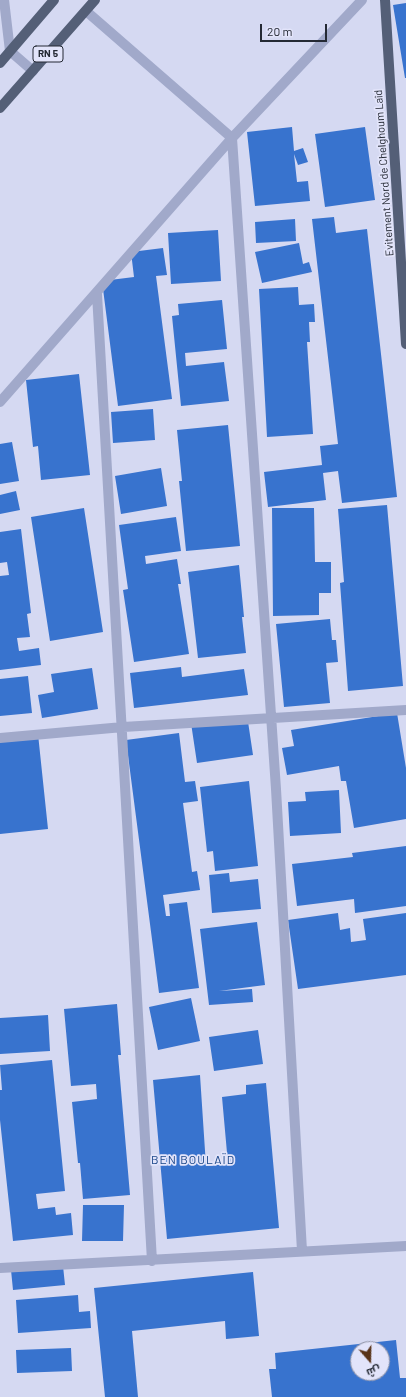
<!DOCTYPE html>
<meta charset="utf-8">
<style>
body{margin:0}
#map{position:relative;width:406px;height:1397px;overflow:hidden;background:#d5d9f2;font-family:Barlow,Cairo,sans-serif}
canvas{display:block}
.north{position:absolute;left:350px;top:1341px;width:40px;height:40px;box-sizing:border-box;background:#e2e4fa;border:1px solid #9699ab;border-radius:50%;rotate:160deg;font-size:11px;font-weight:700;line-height:16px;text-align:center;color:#242934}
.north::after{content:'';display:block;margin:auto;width:14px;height:18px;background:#583318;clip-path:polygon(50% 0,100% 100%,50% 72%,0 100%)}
.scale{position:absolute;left:260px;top:24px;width:67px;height:18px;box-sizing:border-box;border:2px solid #242934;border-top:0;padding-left:5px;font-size:12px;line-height:14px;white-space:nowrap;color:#242934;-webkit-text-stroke:3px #e2e4fa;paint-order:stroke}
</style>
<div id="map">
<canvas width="406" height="1397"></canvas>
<div class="north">ش</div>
<div class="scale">20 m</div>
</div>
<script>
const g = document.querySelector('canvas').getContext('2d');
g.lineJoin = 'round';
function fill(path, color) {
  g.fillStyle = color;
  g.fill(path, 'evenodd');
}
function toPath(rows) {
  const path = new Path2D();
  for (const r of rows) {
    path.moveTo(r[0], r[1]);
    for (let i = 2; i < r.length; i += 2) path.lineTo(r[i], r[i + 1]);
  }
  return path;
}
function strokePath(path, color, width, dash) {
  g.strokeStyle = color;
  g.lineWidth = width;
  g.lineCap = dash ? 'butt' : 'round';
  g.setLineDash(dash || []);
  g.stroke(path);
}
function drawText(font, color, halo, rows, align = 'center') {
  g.font = font + ' Barlow,sans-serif';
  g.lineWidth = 3.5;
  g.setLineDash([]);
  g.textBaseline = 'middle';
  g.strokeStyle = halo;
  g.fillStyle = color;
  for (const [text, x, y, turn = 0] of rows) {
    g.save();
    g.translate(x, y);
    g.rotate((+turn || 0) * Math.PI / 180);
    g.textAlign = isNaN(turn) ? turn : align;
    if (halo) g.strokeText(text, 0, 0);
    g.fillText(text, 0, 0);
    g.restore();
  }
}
const building = toPath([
 [406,3,406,78,405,78,393,5],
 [292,127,294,151,303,148,308,162,298,165,294,154,297,182,308,181,310,201,255,206,247,132],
 [365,127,375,200,325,207,315,134],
 [334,217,336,233,367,229,397,497,342,503,338,471,323,473,326,500,268,507,264,472,322,465,320,446,338,444,312,219],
 [295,219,296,241,256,243,255,222],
 [218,230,221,281,171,284,168,233],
 [299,243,303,264,309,262,312,272,262,283,255,252],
 [163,248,167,275,156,276,172,399,118,406,102,281,134,277,131,252],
 [298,287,299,305,314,304,315,322,309,322,310,342,307,342,313,434,267,437,259,289],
 [222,300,227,349,185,353,186,366,224,362,229,401,181,406,172,316,179,315,178,304],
 [79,374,90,475,41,480,38,446,33,447,26,380],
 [153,409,155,440,113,443,111,412],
 [228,425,240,546,186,551,179,481,182,481,177,430],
 [12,442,19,481,0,484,0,444],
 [161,468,167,506,121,514,115,476],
 [16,491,20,510,0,514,0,495],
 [387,505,403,686,348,691,340,583,344,582,338,509],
 [84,508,103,632,50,641,31,517],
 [272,508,314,508,315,562,331,562,331,593,319,593,319,615,273,616],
 [176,517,181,551,145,556,146,564,177,559,181,584,178,584,189,654,134,662,123,590,128,589,119,525],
 [21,529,31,613,27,614,30,637,17,638,19,651,39,648,41,665,0,670,0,576,9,575,7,562,0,563,0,532],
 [239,565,244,617,242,617,246,653,198,658,188,572],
 [330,619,332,640,336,640,338,662,326,663,330,703,284,707,276,624],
 [181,667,182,677,244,669,248,695,134,708,130,673],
 [92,668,98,709,42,718,38,695,54,692,51,674],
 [28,676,32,713,0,716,0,679],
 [397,713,406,768,406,819,354,828,346,781,341,781,339,766,287,775,282,748,294,746,291,730],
 [247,715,253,755,197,763,191,723],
 [179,733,185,782,195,781,198,801,183,803,192,872,197,871,200,890,163,895,166,916,170,916,169,904,187,902,199,988,159,993,126,740],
 [38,734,48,829,0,834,0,738],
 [249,781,258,866,215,871,213,851,207,852,200,787],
 [339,790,341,833,290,836,288,802,306,801,305,792],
 [406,846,406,906,355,913,354,899,297,906,292,864,353,857,352,853],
 [229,873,230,882,258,879,261,909,212,913,209,875],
 [338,913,340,930,350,928,351,942,366,940,363,919,406,913,406,975,298,989,288,920],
 [257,922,265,985,219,991,252,989,253,1002,209,1005,200,929],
 [191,998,200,1041,158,1050,149,1007],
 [117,1004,121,1055,118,1055,130,1195,83,1199,80,1163,78,1163,72,1102,97,1099,96,1084,71,1086,64,1009],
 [48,1015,50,1051,0,1054,0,1018],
 [258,1030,263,1064,214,1071,209,1037],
 [52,1060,65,1191,36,1194,38,1209,55,1207,56,1215,71,1213,73,1235,13,1241,0,1120,0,1090,2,1090,0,1065],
 [200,1075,206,1166,228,1164,222,1097,246,1094,246,1085,266,1083,279,1228,167,1239,153,1080],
 [83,1205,124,1205,123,1241,82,1241],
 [63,1266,65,1285,13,1290,11,1270],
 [253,1272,259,1336,226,1339,225,1321,132,1331,138,1397,105,1397,94,1288],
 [78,1295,79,1312,90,1311,91,1328,18,1333,16,1300],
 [396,1340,400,1378,406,1378,406,1397,272,1397,269,1369,276,1369,275,1353],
 [358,1349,382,1349,382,1373,358,1373],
 [71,1348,72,1371,17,1373,16,1350]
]);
const lane = toPath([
 [4,0,10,51,33,71]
]);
const street = toPath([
 [86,11,232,138,276,789,302,1251],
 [97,294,152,1261],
 [0,402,232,138,362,0],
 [0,738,123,727,406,710],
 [0,1268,406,1246]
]);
const primary = toPath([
 [385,0,406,344],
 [0,63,54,0],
 [0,108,95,0]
]);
const shields = [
 [48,54,30]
];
const shieldNames = [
 ["RN 5",48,54]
];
const streetNames = [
 ["Evitement Nord de Chelghoum Laîd",384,173,-94]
];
const neighbourhoodNames = [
 ["BEN BOULAÏD",193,1160]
];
fill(building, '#3873ce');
strokePath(lane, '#a1a9ca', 10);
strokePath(street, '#a1a9ca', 10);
strokePath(primary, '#545f77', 10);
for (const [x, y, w] of shields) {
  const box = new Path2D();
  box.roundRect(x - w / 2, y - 8, w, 16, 3);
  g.fillStyle = '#e2e4fa';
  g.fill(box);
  strokePath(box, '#242934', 1);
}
drawText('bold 10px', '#242934', null, shieldNames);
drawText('11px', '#242934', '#e2e4fa', streetNames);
g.letterSpacing = '1px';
drawText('12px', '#194588', '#e2e4fa', neighbourhoodNames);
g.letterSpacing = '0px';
</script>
